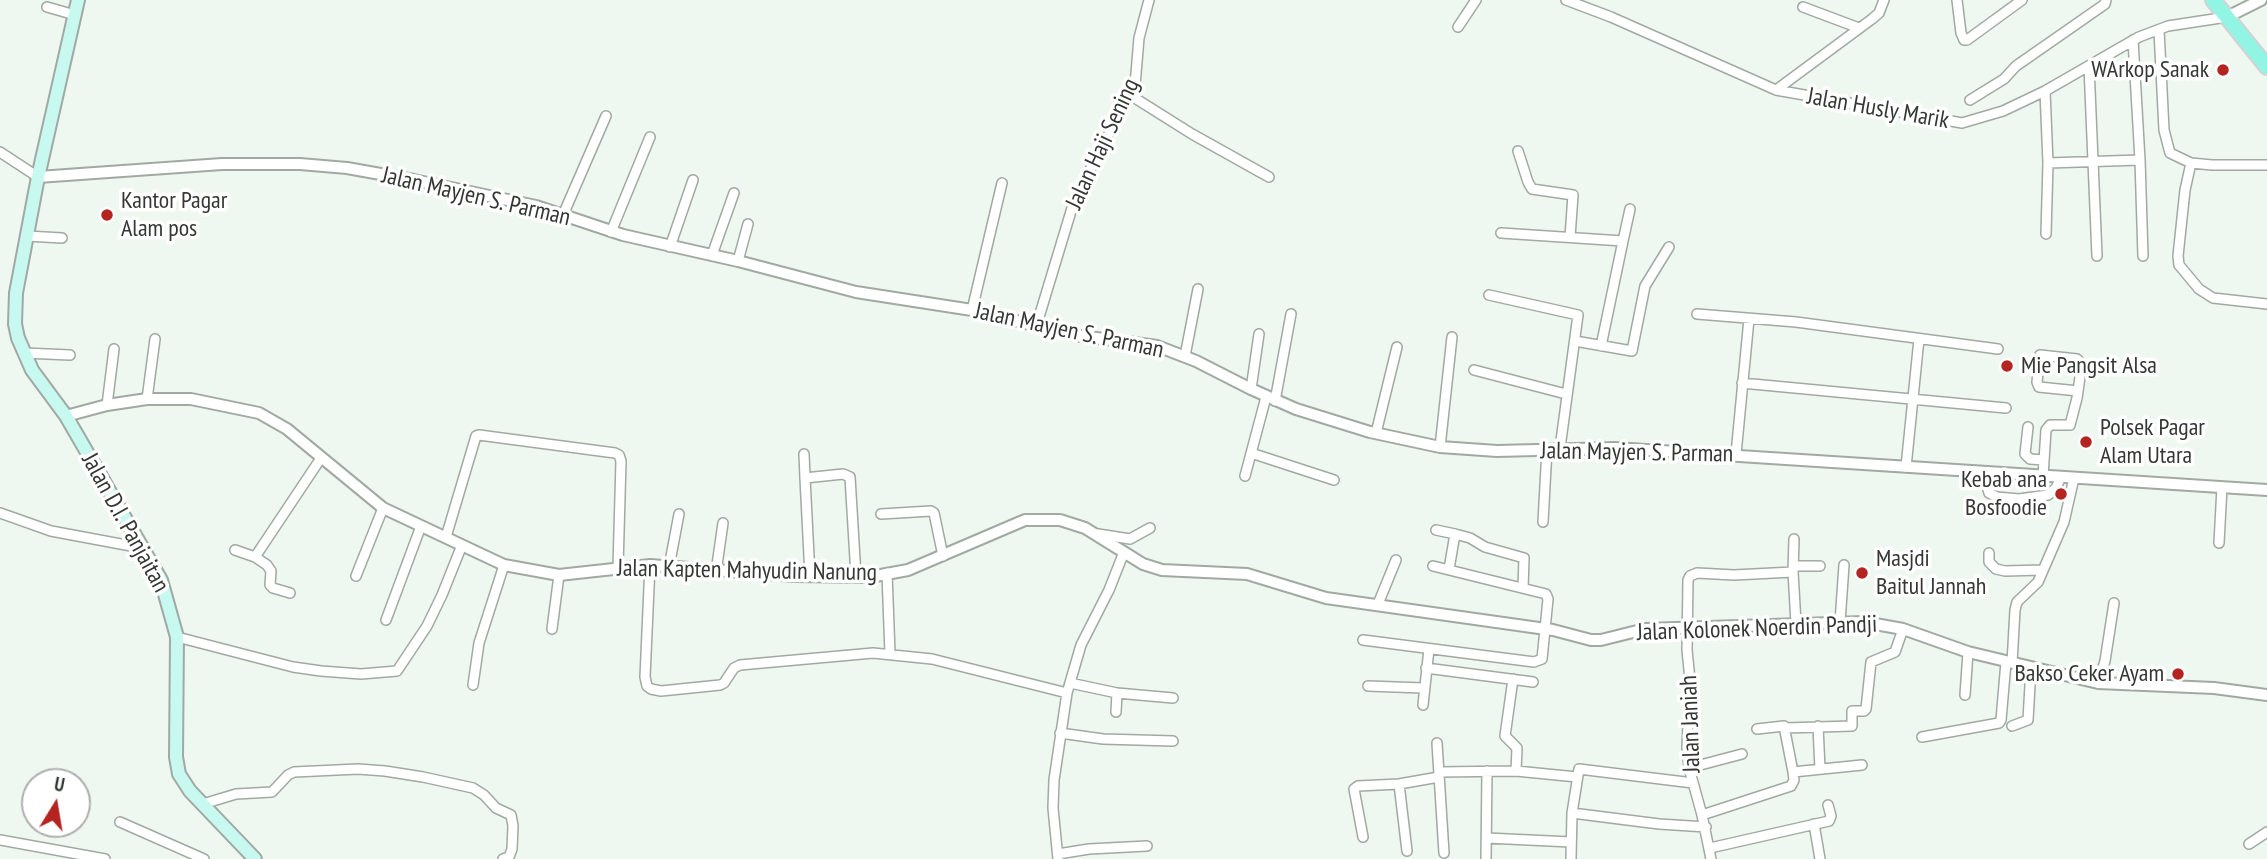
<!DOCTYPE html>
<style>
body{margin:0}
#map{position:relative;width:2267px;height:859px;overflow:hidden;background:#eef7f0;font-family:"PT Sans Narrow",sans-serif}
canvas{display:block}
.north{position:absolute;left:21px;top:768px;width:70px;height:70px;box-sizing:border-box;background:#fff;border:2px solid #aeafae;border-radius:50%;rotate:11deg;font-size:19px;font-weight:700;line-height:28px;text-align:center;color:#343734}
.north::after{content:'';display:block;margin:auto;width:24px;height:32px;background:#b42421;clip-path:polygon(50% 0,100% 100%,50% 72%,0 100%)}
</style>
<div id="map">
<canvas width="2267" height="859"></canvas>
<div class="north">U</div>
</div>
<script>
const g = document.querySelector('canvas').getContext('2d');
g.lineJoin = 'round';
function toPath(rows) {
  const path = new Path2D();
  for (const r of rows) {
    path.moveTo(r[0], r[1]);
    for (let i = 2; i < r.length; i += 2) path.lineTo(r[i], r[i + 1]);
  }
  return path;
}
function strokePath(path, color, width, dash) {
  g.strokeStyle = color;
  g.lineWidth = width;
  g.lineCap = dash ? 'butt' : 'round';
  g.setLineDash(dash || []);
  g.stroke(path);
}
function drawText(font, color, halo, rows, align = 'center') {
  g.font = font + ' "PT Sans Narrow",sans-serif';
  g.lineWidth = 7;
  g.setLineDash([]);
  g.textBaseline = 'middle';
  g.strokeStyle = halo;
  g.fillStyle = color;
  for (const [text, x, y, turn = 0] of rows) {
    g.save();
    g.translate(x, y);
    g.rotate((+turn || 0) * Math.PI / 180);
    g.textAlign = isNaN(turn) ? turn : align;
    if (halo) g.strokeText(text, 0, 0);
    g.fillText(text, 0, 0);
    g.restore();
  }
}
const minor = toPath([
 [1566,0,1611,17,1776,90,1962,123,2003,111,2045,91,2139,37,2168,26,2227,17],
 [1957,0,1961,33,1964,40,1967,40,2022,0],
 [47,7,75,15],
 [1803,7,1859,28],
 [1458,27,1476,0],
 [2159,30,2164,130,2170,153,2191,163,2212,165,2267,165],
 [2133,40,2140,160,2143,256],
 [2089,66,2097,256],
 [1776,90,1872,19,1879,13,1884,0],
 [2045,91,2048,163,2140,160],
 [1130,95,1192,134,1269,177],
 [1970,100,2004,79,2016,66,2105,4,2106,0],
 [1518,151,1528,182,1532,189,1573,195,1570,237],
 [0,152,38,177],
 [2191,163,2185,190,2178,256,2179,265,2199,289,2213,298,2267,304],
 [563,215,606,116],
 [611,232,650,137],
 [1501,233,1623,241,1601,346],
 [2046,234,2048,163],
 [27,236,62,238],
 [1623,241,1630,209],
 [670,247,693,180],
 [712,255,734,193],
 [738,261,748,224],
 [1489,295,1578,315,1560,448],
 [972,310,1002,183],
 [1697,314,1796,322,1998,349],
 [1036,327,1075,198,1135,85,1139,38,1149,0],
 [1575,341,1632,351,1645,286,1669,247],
 [24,353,70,355],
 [1185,356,1198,289],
 [1474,370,1566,394],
 [1742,383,2006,408],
 [1251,389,1259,334],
 [147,399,155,339],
 [1275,401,1291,314],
 [107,405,114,349],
 [2028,427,2025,454,2030,459,2044,460],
 [1376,433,1397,347],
 [1440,447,1452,337],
 [1251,453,1334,480],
 [804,454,805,478],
 [1736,454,1749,319],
 [1906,467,1919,339],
 [1983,472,1989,493,1997,497,2019,499,2048,495,2056,488,2061,477],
 [1245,476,1266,397],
 [2043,476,2046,430,2050,425,2070,425,2077,398,2081,370,2081,363,2077,359,2040,355,2037,382,2039,387,2078,391],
 [0,513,51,531,142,548],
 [881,514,931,511,934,513,943,556],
 [1543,522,1547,449],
 [1436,530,1455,534,1449,569],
 [1098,534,1130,539,1150,528],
 [1455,534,1470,538,1485,547,1524,558,1523,588],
 [446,537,476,436,479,435,615,453,619,455,621,461,618,567],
 [2219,543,2222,487],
 [235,550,255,557,267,565,271,571,270,585,273,588,290,593],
 [1989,553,1989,562,1996,569,2005,571,2042,570],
 [255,557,321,458],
 [650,565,645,677,647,686,651,689,661,691,720,685,724,683,734,668,740,665,873,653,932,659,1067,693],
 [1794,566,1820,566],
 [669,567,679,514],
 [716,572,723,523],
 [1793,572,1794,539],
 [887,573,890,654],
 [356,576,383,508],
 [810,576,805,478,843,474,850,477,856,576],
 [1378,604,1396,560],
 [386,620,421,526],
 [1840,622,1844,565],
 [552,629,559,575],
 [177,637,293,667,321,671,361,674,397,671,427,626,442,595,462,545],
 [1363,640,1534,662,1542,659,1548,599,1546,594,1433,566],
 [2012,663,2015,610,2017,602,2038,582,2064,522,2074,478],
 [1426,668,1533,682],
 [1513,679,1505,736,1517,748,1516,771],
 [1070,683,1117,693,1173,698],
 [2098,683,2105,661,2114,603],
 [473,685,479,643,504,565],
 [1368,686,1423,688],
 [1965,695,1968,652],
 [1423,705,1429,649],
 [1116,712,1117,693],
 [1818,726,1820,769],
 [2012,726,2028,720,2031,668],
 [1785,728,1852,726,1852,711,1864,711,1866,709,1871,662,1895,652,1903,629],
 [1757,729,1784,726,1793,772],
 [1060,733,1103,739,1173,741],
 [1922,737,1999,723,2001,720,2006,662],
 [1437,743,1444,853],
 [1689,768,1742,754],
 [1439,772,1516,771,1577,777],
 [1399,784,1407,851],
 [203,804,236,794,272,792,288,775,294,772,358,769,385,771,423,777,473,788,484,795,496,808,511,815,513,826,512,849,509,857,503,859],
 [1572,813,1659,824,1706,827],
 [1702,815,1791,786,1794,780,1793,772,1862,765],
 [120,822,204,859],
 [1814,824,1820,859],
 [1363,837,1354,789,1358,786,1399,784,1439,777],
 [1487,838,1571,842],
 [0,840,105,859],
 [2249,844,2267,832],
 [1710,848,1829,821,1831,816,1828,805],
 [1058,854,1089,849,1147,846],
 [1058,859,1053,808,1054,780,1067,693,1081,645,1109,590,1124,552],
 [1486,859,1487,771],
 [1571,859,1572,813,1579,769,1693,783],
 [1711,859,1702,815,1689,768,1687,747,1690,680,1687,650,1688,580,1690,576,1697,573,1734,575,1793,572,1796,623]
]);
const tertiary = toPath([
 [2227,17,2261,0],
 [38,177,222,164,300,164,347,168,414,180,536,206,623,235,738,261,856,292,972,310,1074,335,1157,346,1196,361,1251,389,1296,409,1370,432,1440,447,1497,451,1615,448,2267,490],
 [66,416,107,405,147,399,191,399,259,413,287,429,383,508,504,565,559,575,650,565,794,576,870,577,908,570,1025,520,1060,520,1085,528,1143,564,1162,570,1247,574,1326,598,1553,630,1591,640,1601,640,1645,629,1864,622,1903,629,1968,652,2098,683,2214,688,2267,695]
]);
const secondary = toPath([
 [78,0,38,177,16,293,15,324,18,338,32,370,66,416,161,580,177,637,176,757,179,774,190,791,255,859]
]);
const primary = toPath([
 [2213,0,2267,67]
]);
const markers = [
 [2223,70,7,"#b42421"],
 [107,215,7,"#b42421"],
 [2007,366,7,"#b42421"],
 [2086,442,7,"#b42421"],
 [2061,494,7,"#b42421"],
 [1862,573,7,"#b42421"],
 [2178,674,7,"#b42421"]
];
const poiNames = [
 ["WArkop Sanak",2209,70,"right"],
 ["Kantor Pagar",121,201],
 ["Alam pos",121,229],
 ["Mie Pangsit Alsa",2021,366],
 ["Polsek Pagar",2100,428],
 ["Alam Utara",2100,456],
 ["Kebab ana",2047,480,"right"],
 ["Bosfoodie",2047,508,"right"],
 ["Masjdi",1876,559],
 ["Baitul Jannah",1876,587],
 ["Bakso Ceker Ayam",2164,674,"right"]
];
const streetNames = [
 ["Jalan Husly Marik",1878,109,10],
 ["Jalan Haji Sening",1103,144,-65],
 ["Jalan Mayjen S. Parman",476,197,13],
 ["Jalan Mayjen S. Parman",1069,331,12],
 ["Jalan Mayjen S. Parman",1637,453,1],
 ["Jalan D.I. Panjaitan",125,523,61],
 ["Jalan Kapten Mahyudin Nanung",747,571,1],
 ["Jalan Kolonek Noerdin Pandji",1757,629,-2],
 ["Jalan Janiah",1691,724,-92]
];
strokePath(minor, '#a1a9a3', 12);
strokePath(tertiary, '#a1a9a3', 14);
strokePath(secondary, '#a1a9a3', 16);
strokePath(primary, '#d2d3d2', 18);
strokePath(minor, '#fff', 9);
strokePath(tertiary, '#fff', 10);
strokePath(secondary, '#c8f9f1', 12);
strokePath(primary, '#92f4e2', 14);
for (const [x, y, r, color] of markers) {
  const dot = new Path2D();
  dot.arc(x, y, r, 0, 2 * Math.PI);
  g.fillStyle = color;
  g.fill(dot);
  strokePath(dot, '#fff', 2.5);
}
drawText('24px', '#343734', '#fff', poiNames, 'left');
drawText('24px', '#343734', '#fff', streetNames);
</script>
